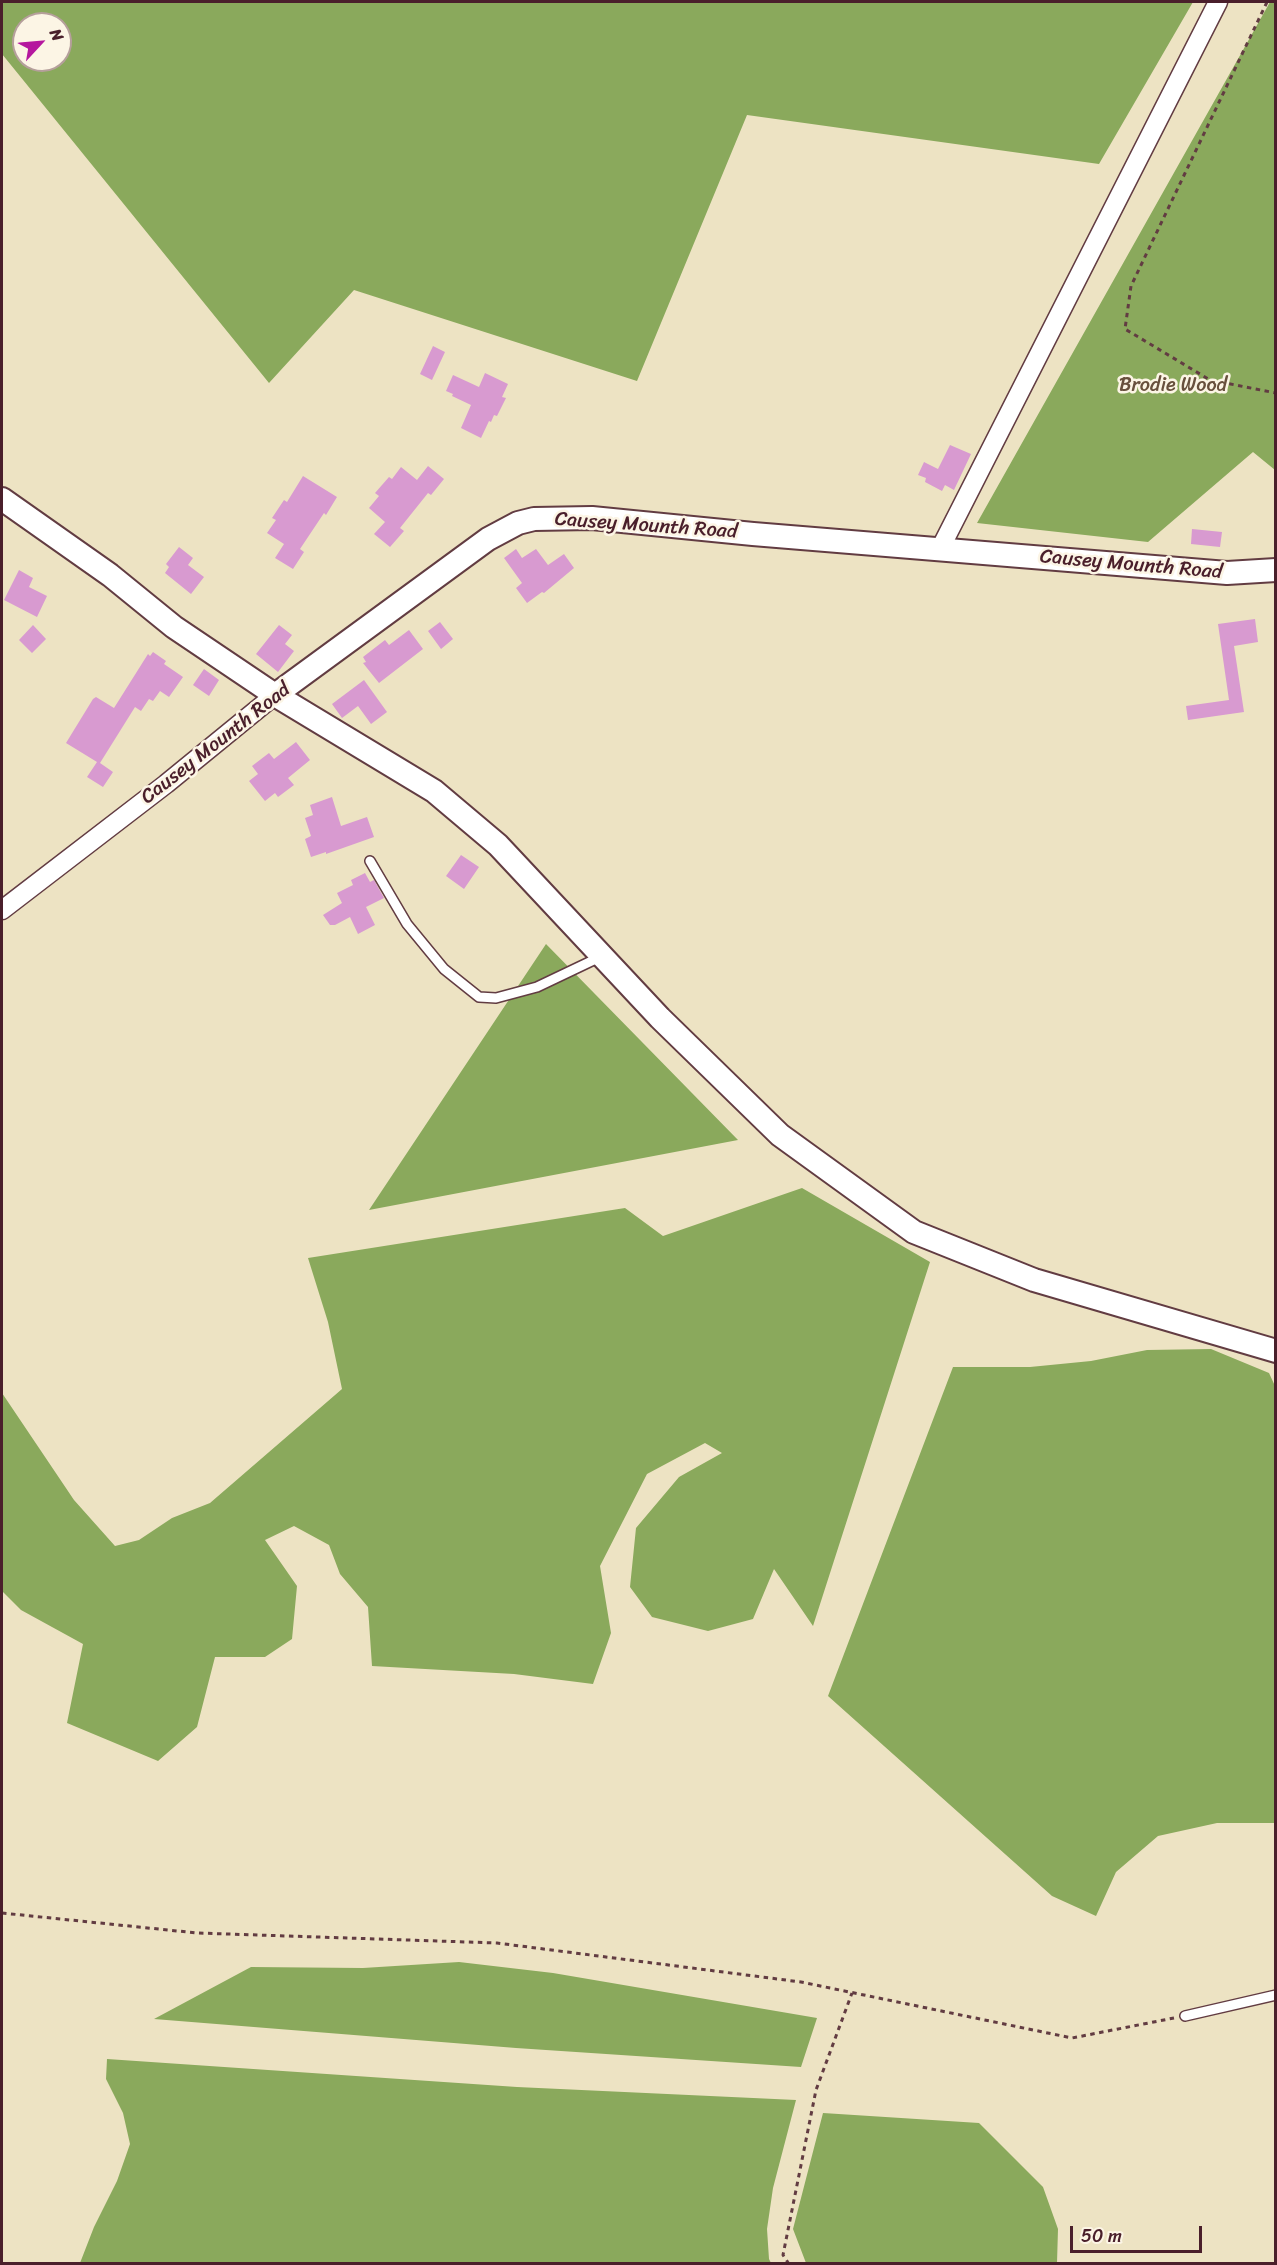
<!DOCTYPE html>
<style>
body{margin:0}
#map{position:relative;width:1277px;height:2265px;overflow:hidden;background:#ede3c3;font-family:Sriracha,sans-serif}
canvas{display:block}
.frame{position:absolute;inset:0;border:3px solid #4a1f2b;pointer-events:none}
.north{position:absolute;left:12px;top:12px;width:60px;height:60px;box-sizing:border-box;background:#fcf5e5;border:2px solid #b59f9b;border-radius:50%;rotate:64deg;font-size:16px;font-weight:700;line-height:24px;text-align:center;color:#4a1f2b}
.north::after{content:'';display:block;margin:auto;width:21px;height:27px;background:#b5179e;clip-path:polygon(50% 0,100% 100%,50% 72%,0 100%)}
.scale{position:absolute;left:1070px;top:2226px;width:132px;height:27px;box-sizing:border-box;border:3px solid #4a1f2b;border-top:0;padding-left:8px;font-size:18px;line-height:21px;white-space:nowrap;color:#4a1f2b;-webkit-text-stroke:4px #fcf5e5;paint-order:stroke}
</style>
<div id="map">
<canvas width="1277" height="2265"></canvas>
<div class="frame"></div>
<div class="north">N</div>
<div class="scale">50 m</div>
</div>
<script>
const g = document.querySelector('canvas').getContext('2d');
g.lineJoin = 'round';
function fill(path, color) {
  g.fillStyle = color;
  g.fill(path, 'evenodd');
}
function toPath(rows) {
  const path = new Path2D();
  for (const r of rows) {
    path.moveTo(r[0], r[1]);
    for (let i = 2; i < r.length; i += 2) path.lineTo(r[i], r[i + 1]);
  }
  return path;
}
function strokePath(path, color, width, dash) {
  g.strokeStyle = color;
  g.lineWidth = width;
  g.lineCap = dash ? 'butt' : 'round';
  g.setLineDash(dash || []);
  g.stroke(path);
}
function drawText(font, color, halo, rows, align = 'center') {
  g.font = font + ' Sriracha,sans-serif';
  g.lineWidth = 5;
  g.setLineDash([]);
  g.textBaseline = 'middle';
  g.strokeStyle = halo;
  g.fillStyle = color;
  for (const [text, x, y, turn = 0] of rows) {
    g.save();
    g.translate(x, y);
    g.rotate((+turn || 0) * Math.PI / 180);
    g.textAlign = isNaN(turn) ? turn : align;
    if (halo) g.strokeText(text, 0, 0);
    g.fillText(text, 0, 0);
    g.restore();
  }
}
const forest = toPath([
 [2,2,1193,2,1099,164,747,115,637,381,354,290,269,383,2,54],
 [24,24,60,24,60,60,24,60],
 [1270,2,1276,2,1275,470,1253,452,1148,542,977,523],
 [546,944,738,1140,369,1210],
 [802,1188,930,1262,813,1626,774,1569,753,1619,708,1631,652,1617,630,1587,636,1528,679,1477,722,1453,705,1443,647,1474,600,1566,611,1633,593,1684,514,1674,372,1666,368,1607,340,1574,329,1545,294,1526,265,1540,297,1586,292,1639,265,1657,215,1657,197,1727,158,1761,67,1723,83,1644,21,1610,2,1591,2,1393,74,1500,115,1546,139,1540,172,1518,210,1503,342,1389,328,1322,308,1258,625,1208,663,1236],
 [1211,1349,1269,1373,1275,1386,1275,1823,1217,1823,1158,1836,1116,1872,1096,1916,1052,1896,828,1696,953,1367,1030,1367,1091,1361,1147,1350],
 [459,1962,553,1973,817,2018,801,2067,516,2048,154,2019,251,1967,363,1968],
 [107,2059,517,2087,796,2100,773,2188,767,2229,769,2259,771,2263,80,2263,94,2227,117,2181,130,2144,123,2113,106,2079],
 [823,2113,979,2123,1043,2187,1058,2229,1057,2263,806,2263,793,2229]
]);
const building = toPath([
 [433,346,445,352,432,380,420,374],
 [485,373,508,384,502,397,506,398,497,416,494,415,491,422,489,421,481,438,461,428,471,405,452,396,453,394,446,391,453,375,479,387],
 [950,445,971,454,954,490,945,485,942,491,925,482,926,478,918,475,924,462,938,469],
 [428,466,444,479,431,495,428,493,400,528,404,531,390,547,374,534,385,522,369,508,379,496,375,493,389,477,392,479,401,467,417,480],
 [303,476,337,497,326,515,324,513,300,549,304,552,293,569,275,558,284,544,267,533,276,520,272,518,284,500,287,502],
 [1192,529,1222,532,1220,547,1191,544],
 [179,547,193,558,188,565,204,577,191,594,165,573,169,567,166,564],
 [516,549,522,558,536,549,548,565,564,554,574,568,544,593,542,592,527,603,516,588,522,583,504,558],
 [19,570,33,578,29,587,47,596,37,617,4,600],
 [1255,619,1258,642,1234,646,1244,712,1188,720,1186,706,1229,700,1218,624],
 [440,622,453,639,441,649,428,631],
 [33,625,46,639,32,653,19,640],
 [279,625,292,635,285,644,294,651,278,672,256,654],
 [409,630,423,649,379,683,363,663,366,662,363,657,385,640,389,645],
 [153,652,166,661,164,664,183,677,169,697,160,691,153,701,149,699,141,711,135,707,100,763,113,772,103,787,87,777,97,762,66,743,93,699,96,697,114,708,148,654,150,656],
 [204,669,219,680,209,696,193,685],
 [364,680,387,712,371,724,358,706,342,718,332,704],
 [296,742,310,760,288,778,294,785,278,797,275,793,265,801,249,781,258,774,252,766,269,753,274,759],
 [332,797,341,826,367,817,374,837,326,854,326,852,311,857,305,839,311,836,305,818,313,815,310,805],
 [461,855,479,867,464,889,446,876],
 [365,873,370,882,374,880,384,898,366,907,375,925,358,934,350,917,335,925,330,925,323,915,342,903,337,893,353,885,351,880]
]);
const path = toPath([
 [1267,2,1131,286,1125,329,1210,380,1276,393],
 [2,1913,197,1933,497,1943,801,1982,1072,2038,1174,2018],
 [789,2264,783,2255,816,2090,852,1993]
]);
const service = toPath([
 [370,861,407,924,444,969,479,997,496,998,537,987,600,957],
 [1185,2016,1276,1995]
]);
const minor = toPath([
 [940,549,1218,2],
 [2,910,166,784,275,695]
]);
const tertiary = toPath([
 [2,499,110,575,174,627,275,695,434,791,498,845,660,1018,780,1135,914,1232,1034,1280,1276,1351],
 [275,695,488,539,518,523,534,519,592,518,753,534,1227,573,1276,570]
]);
const parkNames = [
 ["Brodie Wood",1173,386]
];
const streetNames = [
 ["Causey Mounth Road",646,526,4],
 ["Causey Mounth Road",1131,565,5],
 ["Causey Mounth Road",216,744,-38]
];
fill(forest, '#8aa95c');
fill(building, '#d89ad0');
strokePath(service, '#623c42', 12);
strokePath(minor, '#623c42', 21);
strokePath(tertiary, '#623c42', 26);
strokePath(path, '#623c42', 3, [4.5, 4.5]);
strokePath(service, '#fff', 9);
strokePath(minor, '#fff', 18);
strokePath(tertiary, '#fff', 22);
drawText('20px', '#68503d', '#fcf5e5', parkNames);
drawText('20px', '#4a1f2b', '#fcf5e5', streetNames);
</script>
